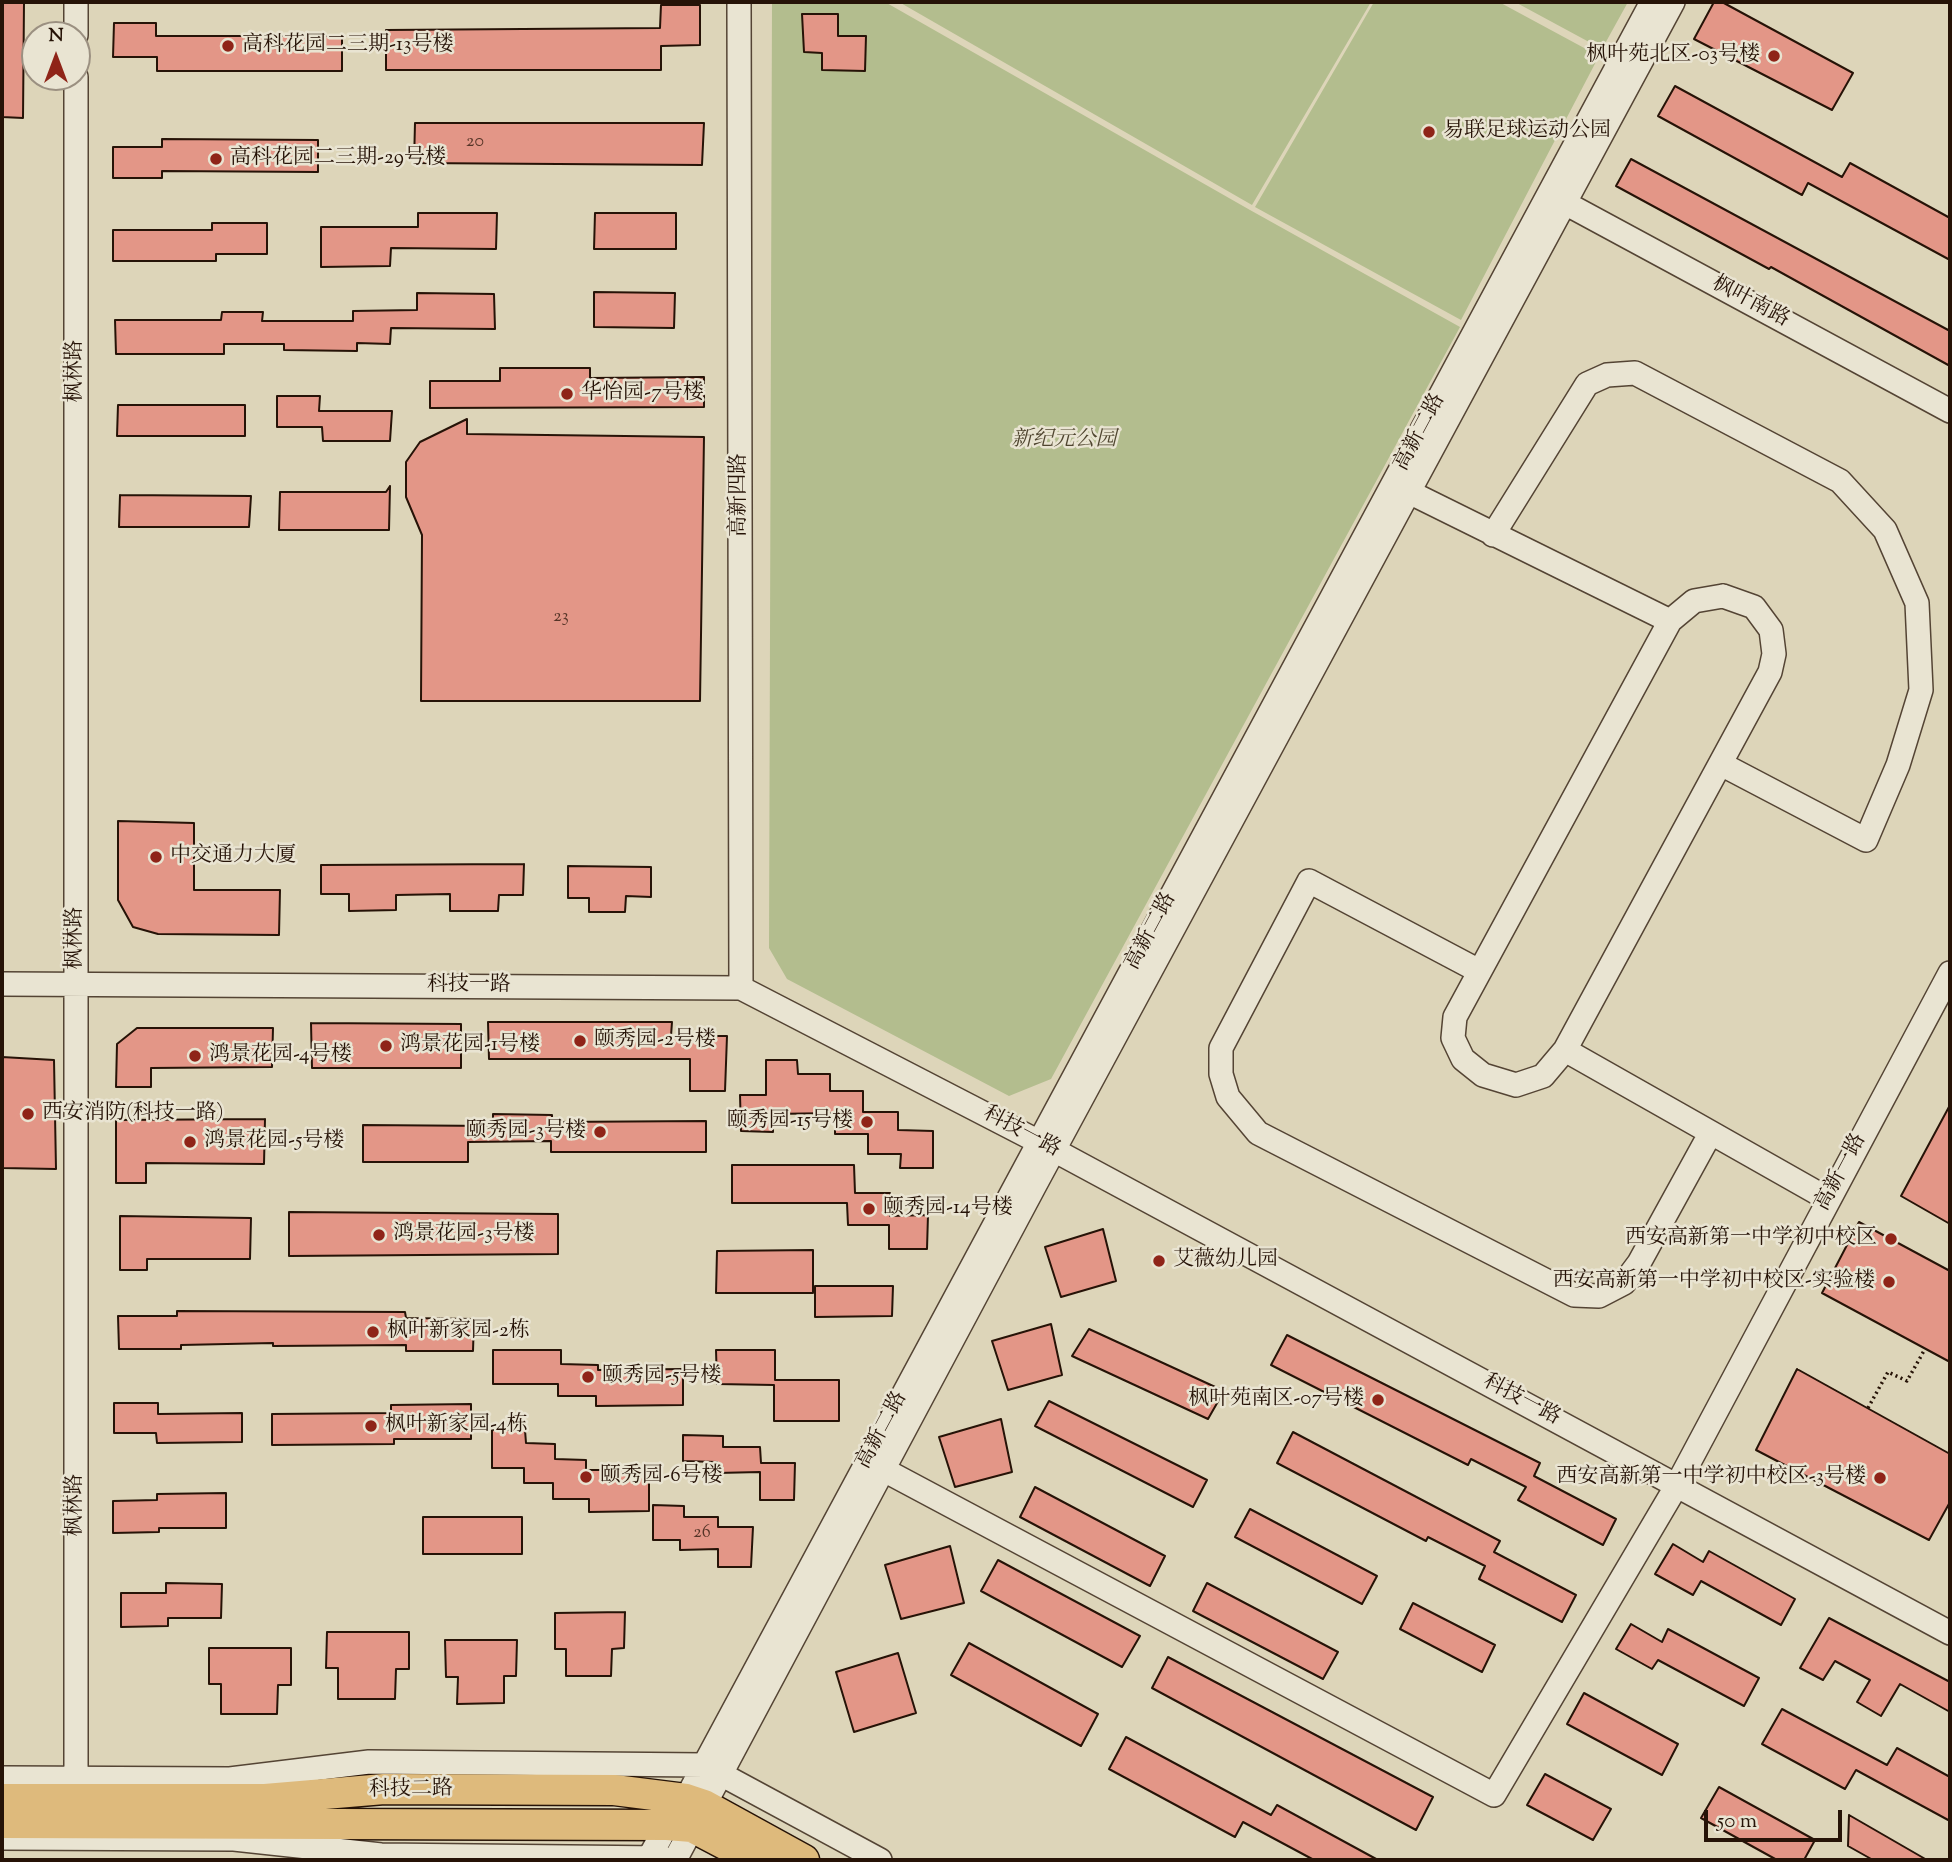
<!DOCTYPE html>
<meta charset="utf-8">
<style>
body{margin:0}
#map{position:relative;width:1952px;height:1862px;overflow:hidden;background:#ddd5b9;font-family:"Sorts Mill Goudy",serif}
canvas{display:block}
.frame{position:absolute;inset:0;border:4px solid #261307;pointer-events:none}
.north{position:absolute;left:21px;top:21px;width:70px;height:70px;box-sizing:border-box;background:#e9e4d2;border:2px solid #9b9081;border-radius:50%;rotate:0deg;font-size:19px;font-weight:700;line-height:28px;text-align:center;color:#261307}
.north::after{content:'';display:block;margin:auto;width:24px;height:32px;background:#8f2418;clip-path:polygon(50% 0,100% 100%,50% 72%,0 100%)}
.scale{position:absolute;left:1704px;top:1810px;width:138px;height:32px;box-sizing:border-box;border:4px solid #261307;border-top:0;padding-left:9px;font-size:21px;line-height:24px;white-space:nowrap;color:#261307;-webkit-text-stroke:5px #e9e4d2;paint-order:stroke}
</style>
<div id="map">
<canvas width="1952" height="1862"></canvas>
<div class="frame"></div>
<div class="north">N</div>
<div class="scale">50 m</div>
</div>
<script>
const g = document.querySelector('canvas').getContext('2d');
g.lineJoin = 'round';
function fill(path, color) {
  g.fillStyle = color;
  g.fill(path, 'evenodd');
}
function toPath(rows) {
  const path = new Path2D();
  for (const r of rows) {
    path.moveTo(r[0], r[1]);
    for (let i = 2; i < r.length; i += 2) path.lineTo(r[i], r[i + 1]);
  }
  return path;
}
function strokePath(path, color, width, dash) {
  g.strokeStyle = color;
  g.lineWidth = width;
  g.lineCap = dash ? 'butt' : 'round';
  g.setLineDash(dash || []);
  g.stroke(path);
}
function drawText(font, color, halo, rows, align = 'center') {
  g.font = font + ' "Sorts Mill Goudy","Noto Serif SC",serif';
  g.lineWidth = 5;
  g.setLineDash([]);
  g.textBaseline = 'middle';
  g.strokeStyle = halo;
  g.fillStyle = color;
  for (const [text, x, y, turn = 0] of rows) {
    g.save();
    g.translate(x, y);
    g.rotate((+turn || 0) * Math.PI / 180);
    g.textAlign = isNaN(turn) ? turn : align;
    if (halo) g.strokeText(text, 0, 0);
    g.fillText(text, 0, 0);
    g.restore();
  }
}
const green = toPath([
 [772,2,885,2,1250,210,1460,327,1051,1079,1009,1096,787,979,769,948],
 [899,2,1371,2,1252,205],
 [1374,2,1499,2,1599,56,1461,320,1255,207],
 [1515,2,1628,2,1602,49]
]);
const building = toPath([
 [2,2,24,2,23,118,2,117,2,2],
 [1714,2,1722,2,1853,73,1832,110,1694,39,1714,2],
 [661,5,700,5,700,45,661,46,661,70,386,70,386,30,660,28,661,5],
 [802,14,838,14,838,36,866,36,865,71,822,70,822,53,804,52,802,14],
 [114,23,156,23,156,36,342,36,342,71,157,71,157,57,113,57,114,23],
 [1675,86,1842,177,1850,163,1950,218,1950,260,1808,183,1802,195,1658,116,1675,86],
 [415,123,704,123,702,165,414,163,415,123],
 [162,139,318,140,318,172,162,171,162,178,113,178,113,147,162,147,162,139],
 [1631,159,1950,331,1950,366,1771,267,1769,269,1616,186,1631,159],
 [418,213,497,213,496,249,391,248,390,266,321,267,321,227,418,227,418,213],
 [595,213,676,213,676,249,594,249,595,213],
 [212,223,267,223,267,254,216,254,216,261,113,261,113,230,212,230,212,223],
 [594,292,675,293,674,328,594,327,594,292],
 [417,293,494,294,495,329,391,328,390,344,357,343,357,351,284,350,284,344,224,344,224,354,116,354,115,320,221,320,222,312,263,312,262,321,353,321,353,311,417,310,417,293],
 [500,368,590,368,590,378,704,377,704,407,430,408,430,381,500,381,500,368],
 [277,396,320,396,319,411,392,411,390,441,323,441,322,427,277,427,277,396],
 [118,405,245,405,245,436,117,436,118,405],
 [467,419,467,434,704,437,700,701,421,701,422,535,406,497,406,462,420,442,467,419],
 [390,486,389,530,279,530,280,492,386,492,390,486],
 [120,495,251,496,249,527,119,527,120,495],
 [118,821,194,823,194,890,280,890,279,935,158,934,133,927,118,900,118,821],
 [524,864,523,895,499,895,498,911,450,911,450,894,396,895,396,910,349,911,349,894,321,894,321,865,524,864],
 [568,866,651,867,651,897,626,896,625,912,589,912,589,898,568,898,568,866],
 [488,1022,672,1022,671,1036,727,1036,725,1091,690,1091,690,1059,489,1059,488,1022],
 [311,1023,461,1024,461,1068,312,1068,311,1023],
 [137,1028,273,1028,272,1067,151,1068,151,1087,116,1087,117,1044,137,1028],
 [2,1057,54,1060,56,1169,2,1168,2,1057],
 [766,1060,797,1060,798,1074,830,1074,830,1091,863,1091,863,1112,898,1112,898,1130,933,1131,933,1168,900,1168,901,1154,868,1154,868,1134,835,1134,835,1113,773,1114,773,1132,741,1131,740,1095,766,1095,766,1060],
 [1950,1105,1950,1224,1901,1196,1950,1105],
 [493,1114,552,1115,552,1122,706,1121,706,1152,551,1152,551,1141,468,1142,468,1162,363,1162,363,1125,493,1126,493,1114],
 [265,1119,264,1164,146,1163,146,1183,116,1183,116,1120,265,1119],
 [732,1165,854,1165,855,1193,890,1193,890,1216,928,1215,927,1249,889,1249,889,1225,848,1225,847,1203,732,1203,732,1165],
 [289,1212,558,1214,558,1254,289,1256,289,1212],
 [120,1216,251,1218,250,1259,147,1259,147,1270,120,1270,120,1216],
 [1859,1222,1950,1271,1950,1362,1822,1293,1859,1222],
 [1103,1229,1116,1281,1061,1297,1045,1247,1103,1229],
 [813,1250,813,1293,716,1293,717,1251,813,1250],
 [815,1286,893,1286,892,1316,815,1317,815,1286],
 [177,1311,405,1312,406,1318,474,1319,473,1351,406,1351,406,1345,273,1346,273,1343,181,1345,181,1349,119,1349,118,1316,177,1316,177,1311],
 [1051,1324,1062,1375,1008,1390,992,1341,1051,1324],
 [1089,1329,1224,1391,1208,1419,1072,1356,1089,1329],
 [1287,1335,1540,1463,1534,1476,1616,1519,1603,1545,1518,1500,1526,1487,1471,1459,1468,1465,1271,1365,1287,1335],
 [493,1350,561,1350,561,1364,598,1365,598,1370,683,1369,683,1405,596,1406,596,1396,558,1396,558,1384,493,1384,493,1350],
 [716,1350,775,1350,775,1380,839,1380,839,1421,774,1421,774,1385,717,1384,716,1350],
 [1797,1369,1950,1454,1950,1502,1929,1540,1756,1450,1797,1369],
 [1049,1401,1207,1480,1193,1507,1035,1426,1049,1401],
 [114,1403,158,1403,158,1414,242,1413,242,1442,157,1443,156,1433,114,1433,114,1403],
 [471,1404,471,1439,394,1439,394,1444,272,1445,272,1414,391,1413,391,1405,471,1404],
 [1001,1419,1012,1472,955,1487,939,1437,1001,1419],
 [492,1430,525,1430,526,1443,555,1444,555,1459,586,1460,586,1470,649,1470,649,1511,589,1512,589,1499,553,1499,553,1483,524,1483,524,1468,492,1468,492,1430],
 [1293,1432,1500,1541,1494,1552,1576,1595,1562,1622,1479,1579,1485,1566,1428,1537,1426,1541,1277,1463,1293,1432],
 [683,1435,723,1436,723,1447,760,1447,761,1463,795,1463,794,1500,760,1500,760,1472,717,1473,717,1462,683,1461,683,1435],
 [1035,1487,1165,1556,1150,1586,1020,1517,1035,1487],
 [226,1493,226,1528,159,1528,159,1532,113,1533,113,1501,157,1500,157,1494,226,1493],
 [653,1505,684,1506,684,1517,718,1517,718,1527,753,1527,751,1567,718,1567,718,1549,680,1550,680,1540,653,1540,653,1505],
 [1250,1509,1377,1576,1362,1604,1235,1537,1250,1509],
 [423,1517,522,1517,522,1554,423,1554,423,1517],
 [1673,1544,1703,1562,1709,1551,1795,1599,1781,1625,1701,1581,1693,1595,1655,1574,1673,1544],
 [950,1546,964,1603,901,1619,885,1565,950,1546],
 [998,1560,1140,1636,1122,1667,981,1591,998,1560],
 [166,1583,222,1584,221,1618,168,1618,168,1626,121,1627,121,1593,166,1593,166,1583],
 [1207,1583,1338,1652,1323,1679,1193,1611,1207,1583],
 [1413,1603,1495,1645,1482,1672,1400,1629,1413,1603],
 [625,1612,624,1648,612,1649,611,1676,566,1676,566,1649,555,1649,555,1613,625,1612],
 [1829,1618,1950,1682,1950,1712,1900,1684,1881,1716,1857,1702,1870,1680,1835,1661,1823,1680,1800,1668,1829,1618],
 [1631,1624,1662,1642,1668,1629,1759,1678,1744,1706,1658,1660,1652,1669,1616,1649,1631,1624],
 [327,1632,409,1632,409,1669,396,1669,395,1699,338,1699,338,1668,326,1668,327,1632],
 [445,1640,517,1640,516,1676,504,1676,504,1703,457,1704,458,1677,446,1677,445,1640],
 [969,1643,1098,1714,1081,1746,951,1675,969,1643],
 [209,1648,291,1648,291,1685,278,1685,277,1714,221,1714,221,1684,209,1684,209,1648],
 [898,1653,916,1713,854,1732,836,1672,898,1653],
 [1168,1657,1433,1797,1416,1830,1152,1688,1168,1657],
 [1584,1693,1678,1744,1662,1775,1567,1724,1584,1693],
 [1782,1709,1887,1765,1897,1748,1950,1777,1950,1821,1856,1770,1845,1789,1762,1744,1782,1709],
 [1126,1737,1271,1815,1277,1805,1378,1860,1314,1860,1243,1822,1235,1837,1109,1769,1126,1737],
 [1545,1774,1611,1809,1593,1840,1527,1805,1545,1774],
 [1719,1787,1815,1840,1804,1860,1777,1860,1701,1818,1719,1787],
 [1849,1815,1927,1860,1873,1860,1848,1846,1849,1815]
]);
const path = toPath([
 [1868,1408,1888,1372,1907,1381,1925,1349]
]);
const minor = toPath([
 [76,2,76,35],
 [739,2,741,988],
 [1552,196,1950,411],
 [1409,492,1670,621],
 [1493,535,1587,384,1607,375,1635,373,1840,481,1885,530,1917,603,1921,690,1898,765,1866,840,1721,764],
 [1723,596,1754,607,1771,630,1774,654,1770,672,1565,1050,1543,1076,1516,1085,1483,1075,1463,1059,1453,1038,1455,1017,1670,621,1694,601,1723,596],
 [1479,971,1309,881,1221,1048,1221,1074,1228,1097,1258,1133,1574,1295,1599,1296,1624,1283,1639,1263,1710,1134],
 [2,984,741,988,1039,1142,1950,1633],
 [1565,1050,1828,1199],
 [869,1462,1494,1795,1677,1485,1950,973],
 [2,1778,230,1779,369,1762,704,1765,880,1860],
 [76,1800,76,77],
 [2,1838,234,1839,381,1855,663,1858],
 [648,1860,667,1825,686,1799,1652,2],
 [675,1860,1035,1185,1673,2]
]);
const major = toPath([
 [2,1799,265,1799,384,1789,614,1790,686,1799,704,1805,804,1860],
 [2,1823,667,1825,692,1827,755,1860]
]);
const markers = [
 [228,46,7,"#8f2418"],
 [1774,56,7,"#8f2418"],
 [1429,132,7,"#8f2418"],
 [216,159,7,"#8f2418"],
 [567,394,7,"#8f2418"],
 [156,857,7,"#8f2418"],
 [580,1041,7,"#8f2418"],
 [386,1046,7,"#8f2418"],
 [195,1056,7,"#8f2418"],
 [28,1114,7,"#8f2418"],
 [867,1122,7,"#8f2418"],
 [600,1132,7,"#8f2418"],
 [190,1142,7,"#8f2418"],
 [869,1209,7,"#8f2418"],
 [379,1235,7,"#8f2418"],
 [1891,1239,7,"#8f2418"],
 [1159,1261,7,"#8f2418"],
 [1889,1282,7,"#8f2418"],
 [373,1332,7,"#8f2418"],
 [588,1377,7,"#8f2418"],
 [1378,1400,7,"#8f2418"],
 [371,1426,7,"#8f2418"],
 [586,1477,7,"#8f2418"],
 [1880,1478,7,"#8f2418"]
];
const numberNames = [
 ["20",475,143],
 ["23",561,618],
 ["26",702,1534]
];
const poiNames = [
 ["高科花园二三期-13号楼",242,46],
 ["枫叶苑北区-03号楼",1760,56,"right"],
 ["易联足球运动公园",1443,132],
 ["高科花园二三期-29号楼",230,159],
 ["华怡园-7号楼",581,394],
 ["中交通力大厦",170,857],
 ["颐秀园-2号楼",594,1041],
 ["鸿景花园-1号楼",400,1046],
 ["鸿景花园-4号楼",209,1056],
 ["西安消防(科技一路)",42,1114],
 ["颐秀园-15号楼",853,1122,"right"],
 ["颐秀园-3号楼",586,1132,"right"],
 ["鸿景花园-5号楼",204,1142],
 ["颐秀园-14号楼",883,1209],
 ["鸿景花园-3号楼",393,1235],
 ["西安高新第一中学初中校区",1877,1239,"right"],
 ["艾薇幼儿园",1173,1261],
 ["西安高新第一中学初中校区-实验楼",1875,1282,"right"],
 ["枫叶新家园-2栋",387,1332],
 ["颐秀园-5号楼",602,1377],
 ["枫叶苑南区-07号楼",1364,1400,"right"],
 ["枫叶新家园-4栋",385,1426],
 ["颐秀园-6号楼",600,1477],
 ["西安高新第一中学初中校区-3号楼",1866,1478,"right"]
];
const streetNames = [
 ["枫叶南路",1750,303,28],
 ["枫林路",76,371,-90],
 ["高新二路",1421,433,-62],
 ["高新四路",740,495,-90],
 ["高新二路",1152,932,-62],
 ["枫林路",76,938,-90],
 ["科技一路",469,986],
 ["科技一路",1021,1133,28],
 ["高新一路",1842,1173,-62],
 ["科技一路",1521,1401,28],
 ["高新二路",883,1431,-62],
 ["枫林路",76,1505,-90],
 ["科技二路",411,1791,-1]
];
const parkNames = [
 ["新纪元公园",1064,441]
];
fill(green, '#b3bd8e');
fill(building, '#e39687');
strokePath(building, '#261307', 2);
strokePath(minor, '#544434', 26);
strokePath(major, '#261307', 33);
strokePath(path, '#261307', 3.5, [2, 3.5]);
strokePath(minor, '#e9e4d2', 23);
strokePath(major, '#deba7c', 30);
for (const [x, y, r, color] of markers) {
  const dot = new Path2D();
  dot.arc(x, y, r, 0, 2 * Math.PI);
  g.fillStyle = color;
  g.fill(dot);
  strokePath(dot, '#e9e4d2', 2.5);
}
drawText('18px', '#553427', null, numberNames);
drawText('21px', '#261307', '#e9e4d2', poiNames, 'left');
drawText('21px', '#261307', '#e9e4d2', streetNames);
drawText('italic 21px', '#504630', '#e9e4d2', parkNames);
</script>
